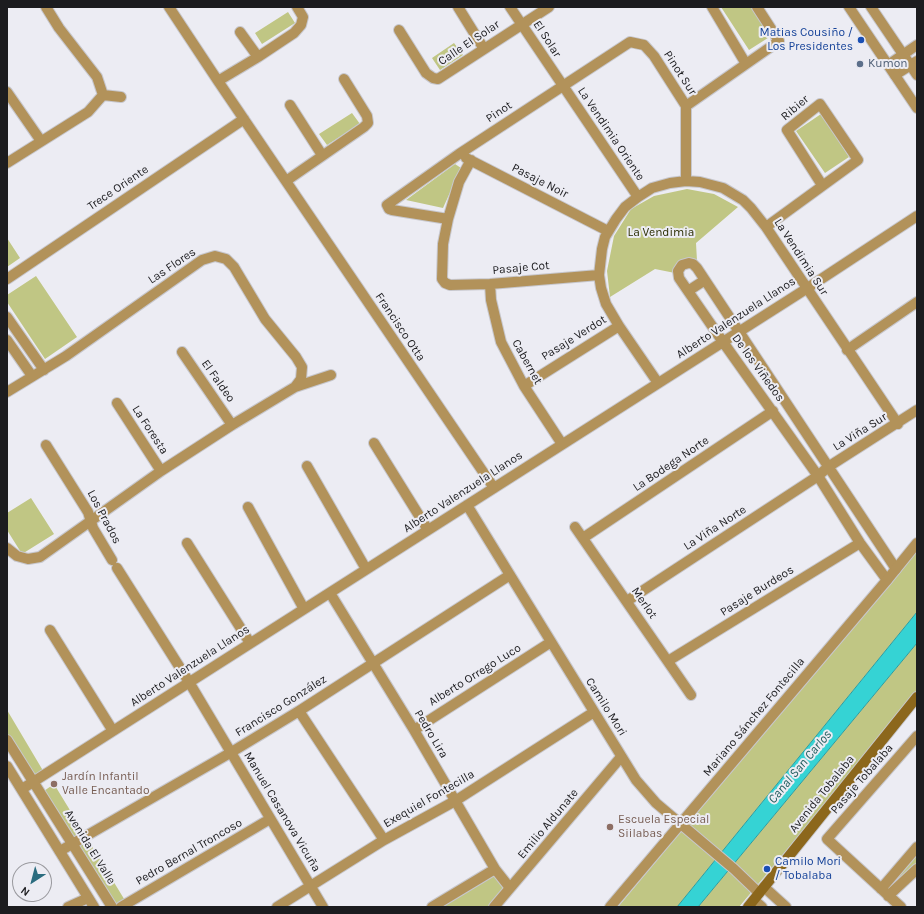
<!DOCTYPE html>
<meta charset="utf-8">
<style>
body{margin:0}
#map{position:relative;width:924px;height:914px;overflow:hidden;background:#ececf3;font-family:Karla,sans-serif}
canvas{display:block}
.frame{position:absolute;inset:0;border:8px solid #1c1c1f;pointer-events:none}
.north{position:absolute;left:12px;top:862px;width:40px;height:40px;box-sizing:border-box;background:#ececf3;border:1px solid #99999e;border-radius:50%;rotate:216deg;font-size:11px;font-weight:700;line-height:16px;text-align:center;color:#1c1c1f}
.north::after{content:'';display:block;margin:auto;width:14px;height:18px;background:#2b6c7f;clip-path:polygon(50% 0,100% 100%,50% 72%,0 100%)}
</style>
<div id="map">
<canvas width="924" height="914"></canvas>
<div class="frame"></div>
<div class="north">N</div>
</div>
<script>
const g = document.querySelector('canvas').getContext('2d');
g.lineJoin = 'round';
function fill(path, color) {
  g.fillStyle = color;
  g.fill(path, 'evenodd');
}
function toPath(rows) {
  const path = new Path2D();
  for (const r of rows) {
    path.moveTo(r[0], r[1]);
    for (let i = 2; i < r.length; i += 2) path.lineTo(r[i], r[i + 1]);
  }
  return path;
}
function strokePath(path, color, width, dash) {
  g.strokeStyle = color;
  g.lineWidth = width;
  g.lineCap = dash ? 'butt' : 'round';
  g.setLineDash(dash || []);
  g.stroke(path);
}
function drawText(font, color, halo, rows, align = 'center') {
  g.font = font + ' Karla,sans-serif';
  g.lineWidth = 4;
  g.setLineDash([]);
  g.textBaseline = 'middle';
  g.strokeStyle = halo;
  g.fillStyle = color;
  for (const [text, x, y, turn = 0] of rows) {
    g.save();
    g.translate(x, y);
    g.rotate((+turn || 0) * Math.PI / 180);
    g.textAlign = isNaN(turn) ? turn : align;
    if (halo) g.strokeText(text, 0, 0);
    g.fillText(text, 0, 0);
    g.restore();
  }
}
const green = toPath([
 [721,7,751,7,771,36,749,50],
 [288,12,295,23,262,44,255,33],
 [454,43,463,55,440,70,432,58],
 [352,113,360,124,327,145,319,134],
 [821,114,849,157,825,173,796,131],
 [455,164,461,168,443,208,406,200],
 [687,189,714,194,738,207,696,243,697,261,675,273,655,269,610,297,607,271,614,236,631,209,654,196],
 [7,238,20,258,7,267],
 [36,276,77,337,45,359,7,302,7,295],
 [31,498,54,534,22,554,7,530,7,513],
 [917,548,917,612,677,907,618,907],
 [917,643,917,694,739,907,698,907],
 [7,710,45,774,33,781,7,740],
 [54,784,129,907,112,907,41,793],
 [917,855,917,863,888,889],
 [495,869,510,888,494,907,432,907]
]);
const water = toPath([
 [917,612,917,643,698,907,677,907,917,612]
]);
const minor = toPath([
 [46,7,59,28,97,77,103,95],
 [169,7,218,81,494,488],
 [458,7,484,49],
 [510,7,638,197],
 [712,7,746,64],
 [399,30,426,73,433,78,438,79,549,7],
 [240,32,258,57],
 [888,65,917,45],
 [895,75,917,61],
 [218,81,258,57,294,33,301,25,303,17,297,7],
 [7,92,41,141],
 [290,105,322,155],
 [686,106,779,41,757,7],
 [466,158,608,231],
 [471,160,459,182,448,219,443,244,442,279,445,283,450,285,490,284,599,275],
 [7,163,88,112,103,95,121,97],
 [286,181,364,127,368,123,367,116,344,79],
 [448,219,392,210,389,209,387,205,459,154,630,42,644,45,654,56,686,106,686,181],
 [766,227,858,160,820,104,787,130,822,185],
 [7,279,244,119],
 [490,284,491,300,501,342,524,386,562,444],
 [688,291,705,280],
 [7,317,44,370],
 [7,340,32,376],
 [847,350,917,302],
 [182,352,232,425],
 [658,383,619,326,606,304,601,288,599,275,602,249,605,237,616,219,625,207,638,197,652,188,670,183,686,181,700,182,723,188,743,200,751,208,766,227,898,424],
 [524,386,619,326],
 [295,387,331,375],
 [7,392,66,356,202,260,215,256,226,259,234,267,265,319,296,357,302,367,301,379,295,387,232,425,161,471,40,557,28,559,17,556,7,548],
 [117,403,161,471],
 [374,443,428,530],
 [46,445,88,512,93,528,112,560],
 [307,466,366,569],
 [467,505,636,780,656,803,734,869,759,893],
 [248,507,304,609],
 [575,527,691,695],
 [583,538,773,411],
 [187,543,250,643],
 [117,568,189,682,323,907],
 [887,580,860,543,818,476,723,342,679,278,678,271,682,265,689,263,693,264,697,268,896,569],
 [330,593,414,730,495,869,510,888],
 [627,601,818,476,828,467,917,410],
 [50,630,113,731],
 [668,661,860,543],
 [299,711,384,840],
 [414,730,551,642],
 [22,789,806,289,917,216],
 [60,851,230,753,299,711,510,575],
 [764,887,786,907],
 [881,889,917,847],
 [888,896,917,869],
 [754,900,762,907],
 [68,907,88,898],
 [121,907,270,819],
 [277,907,384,840,455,801,594,712],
 [432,907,495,869],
 [494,907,621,757],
 [901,907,827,839,917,736]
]);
const tertiary = toPath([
 [849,7,917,108],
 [871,7,917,75],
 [7,740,112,907],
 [7,766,94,907],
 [610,907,887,580,917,543]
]);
const secondary = toPath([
 [748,907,917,697]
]);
const markers = [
 [861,40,4,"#1a4fb4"],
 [860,64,4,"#5c6f8a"],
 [54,784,4,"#8d6e63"],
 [610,827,4,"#8d6e63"],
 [767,869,4,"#1a4fb4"]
];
const transitNames = [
 ["Matias Cousiño /",853,33],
 ["Los Presidentes",853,47],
 ["Camilo Mori",775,862,"left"],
 ["/ Tobalaba",775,876,"left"]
];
const streetNames = [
 ["El Solar",547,39,57],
 ["Calle El Solar",469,43,-34],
 ["Pinot Sur",680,73,57],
 ["Ribier",795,108,-41],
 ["Pinot",499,112,-33],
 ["La Vendimia Oriente",611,134,56],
 ["Pasaje Noir",540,181,27],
 ["Trece Oriente",118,188,-34],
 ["La Vendimia Sur",801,257,57],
 ["Las Flores",172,266,-34],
 ["Pasaje Cot",521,268,-5],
 ["Alberto Valenzuela Llanos",736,318,-33],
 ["Francisco Otta",400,327,56],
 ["Pasaje Verdot",574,338,-32],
 ["Cabernet",527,362,61],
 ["De los Viñedos",758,368,54],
 ["El Faldeo",218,381,55],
 ["La Foresta",150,430,57],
 ["La Viña Sur",860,432,-32],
 ["La Bodega Norte",671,464,-34],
 ["Alberto Valenzuela Llanos",463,492,-33],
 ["Los Prados",104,517,62],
 ["La Viña Norte",715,528,-33],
 ["Pasaje Burdeos",757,591,-32],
 ["Merlot",644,603,55],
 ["Alberto Valenzuela Llanos",190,666,-33],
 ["Alberto Orrego Luco",475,675,-32],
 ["Francisco González",281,706,-32],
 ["Camilo Mori",606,707,58],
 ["Mariano Sánchez Fontecilla",754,717,-50],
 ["Pedro Lira",431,734,59],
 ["Pasaje Tobalaba",862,779,-49],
 ["Avenida Tobalaba",822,794,-51],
 ["Exequiel Fontecilla",429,799,-30],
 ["Manuel Casanova Vicuña",282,812,59],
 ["Emilio Aldunate",548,824,-50],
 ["Avenida El Valle",90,847,58],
 ["Pedro Bernal Troncoso",189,852,-30]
];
const serviceNames = [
 ["Kumon",868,64]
];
const parkNames = [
 ["La Vendimia",661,233]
];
const educationNames = [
 ["Jardín Infantil",62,777],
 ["Valle Encantado",62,791],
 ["Escuela Especial",618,820],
 ["Siilabas",618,834]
];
const waterNames = [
 ["Canal San Carlos",800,767,-50]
];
fill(green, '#c0c684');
fill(water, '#35d3d4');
strokePath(water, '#2e9c9e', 1);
strokePath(minor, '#c7c7cd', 12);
strokePath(tertiary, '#c7c7cd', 12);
strokePath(secondary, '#c7c7cd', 12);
strokePath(minor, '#b2925a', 10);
strokePath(tertiary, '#b2925a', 10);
strokePath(secondary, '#8c671c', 10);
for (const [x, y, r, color] of markers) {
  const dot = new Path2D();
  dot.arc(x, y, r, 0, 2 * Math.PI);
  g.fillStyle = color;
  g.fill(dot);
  strokePath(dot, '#ececf3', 1.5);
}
drawText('12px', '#164399', '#ececf3', transitNames, 'right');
drawText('12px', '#1c1c1f', '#ececf3', streetNames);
drawText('12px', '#4e5e75', '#ececf3', serviceNames, 'left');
drawText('12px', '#2a2d01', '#ececf3', parkNames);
drawText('12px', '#785e54', '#ececf3', educationNames, 'left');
drawText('italic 13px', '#1f5c5d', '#ececf3', waterNames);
</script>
